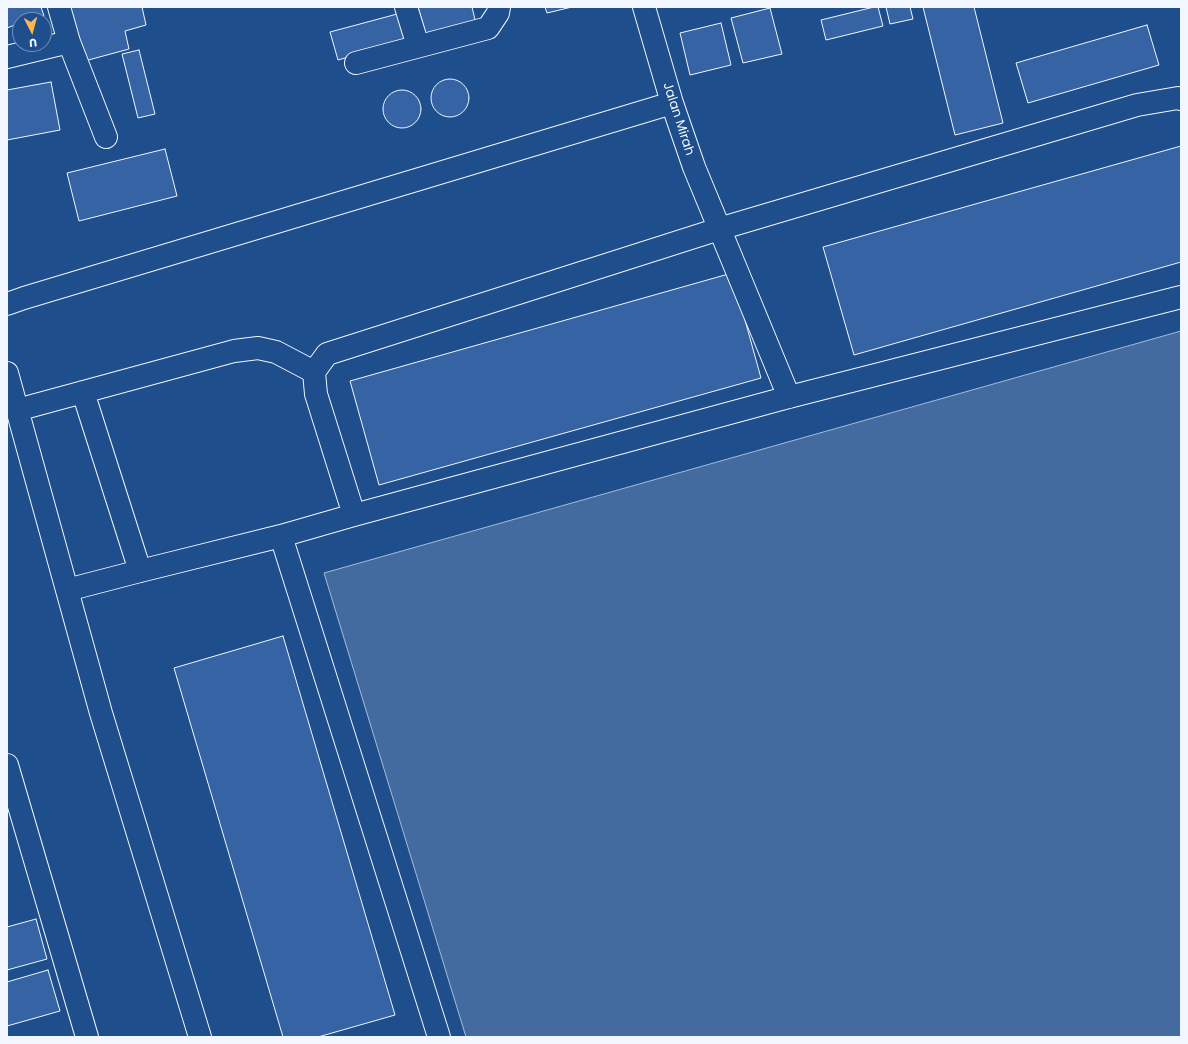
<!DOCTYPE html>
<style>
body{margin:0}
#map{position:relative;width:1188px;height:1044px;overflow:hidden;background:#1f4e8c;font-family:Poppins,sans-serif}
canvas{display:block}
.frame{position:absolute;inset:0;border:8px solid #f2f6ff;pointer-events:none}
.north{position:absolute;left:12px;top:12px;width:40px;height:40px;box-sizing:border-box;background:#1f4e8c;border:1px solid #7391ba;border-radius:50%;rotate:174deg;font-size:11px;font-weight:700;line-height:16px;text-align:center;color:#f2f6ff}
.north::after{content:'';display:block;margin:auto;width:14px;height:18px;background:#ffb74d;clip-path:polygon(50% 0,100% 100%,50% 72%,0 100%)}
</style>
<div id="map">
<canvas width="1188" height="1044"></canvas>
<div class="frame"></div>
<div class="north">U</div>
</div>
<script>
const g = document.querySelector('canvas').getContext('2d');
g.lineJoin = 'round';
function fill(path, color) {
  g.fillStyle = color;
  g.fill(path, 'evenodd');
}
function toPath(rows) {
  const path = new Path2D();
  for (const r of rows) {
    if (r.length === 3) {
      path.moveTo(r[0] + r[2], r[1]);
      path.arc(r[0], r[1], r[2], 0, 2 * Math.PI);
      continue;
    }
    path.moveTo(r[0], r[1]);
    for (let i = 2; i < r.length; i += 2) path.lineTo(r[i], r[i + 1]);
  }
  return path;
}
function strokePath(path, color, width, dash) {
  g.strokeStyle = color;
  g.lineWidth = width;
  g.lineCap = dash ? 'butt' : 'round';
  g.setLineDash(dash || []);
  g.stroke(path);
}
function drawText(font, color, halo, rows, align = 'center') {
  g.font = font + ' Poppins,sans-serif';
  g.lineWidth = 3;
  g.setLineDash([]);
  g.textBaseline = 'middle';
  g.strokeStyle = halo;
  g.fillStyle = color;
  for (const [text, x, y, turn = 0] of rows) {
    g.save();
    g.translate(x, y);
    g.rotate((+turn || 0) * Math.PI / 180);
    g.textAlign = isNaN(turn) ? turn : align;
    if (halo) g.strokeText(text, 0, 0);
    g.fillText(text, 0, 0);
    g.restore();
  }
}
const water = toPath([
 [1181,331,1181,1037,466,1037,324,573,1181,331]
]);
const building = toPath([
 [7,7,41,7,44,16,31,20,20,20,20,23,7,28,7,7],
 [67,7,142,7,146,25,125,31,129,49,81,62,67,7],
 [418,7,472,7,476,24,427,38,418,7],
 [545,7,572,7,547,13,545,7],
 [874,7,878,7,883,26,826,40,821,20,874,7],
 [886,7,910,7,913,19,890,24,886,7],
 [923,7,974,7,1003,123,955,135,923,7],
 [770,8,782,54,743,63,731,18,770,8],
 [401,13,409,40,338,60,330,32,401,13],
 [721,23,731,65,690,75,680,33,721,23],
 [1147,25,1159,65,1028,103,1016,63,1147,25],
 [139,50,155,114,138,118,122,54,139,50],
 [450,98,19],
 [51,82,60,130,7,140,7,90,51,82],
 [402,109,19],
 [1181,146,1181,262,854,355,823,247,1181,146],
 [165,149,177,196,79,221,67,173,165,149],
 [732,273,761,378,379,485,350,381,732,273],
 [283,636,395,1015,318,1037,283,1037,174,668,283,636],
 [36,919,47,959,7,970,7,927,36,919],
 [48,970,60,1011,7,1026,7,982,48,970]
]);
const minor = toPath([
 [59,7,69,42,106,137],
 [406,7,418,46],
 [644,7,672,103,694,167,789,397],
 [7,57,69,42],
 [356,63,488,28,498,13,499,7],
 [7,304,24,298,672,103],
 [7,373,101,713,200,1037],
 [83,392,140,571],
 [17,410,234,351,258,348,276,352,314,372],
 [354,515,316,394,314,372,327,354,719,229,1137,105,1178,98,1181,99],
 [67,590,140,571,281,536],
 [7,765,87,1037],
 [439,1037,281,536,354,515,789,397,1181,297]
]);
const streetNames = [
 ["Jalan Mirah",678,119,72]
];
fill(water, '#446ba0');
strokePath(water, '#a8bbd7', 1);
fill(building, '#3563a3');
strokePath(building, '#f2f6ff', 1);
strokePath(minor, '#f2f6ff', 24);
strokePath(minor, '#1f4e8c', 22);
drawText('13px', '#f2f6ff', '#1f4e8c', streetNames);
</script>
